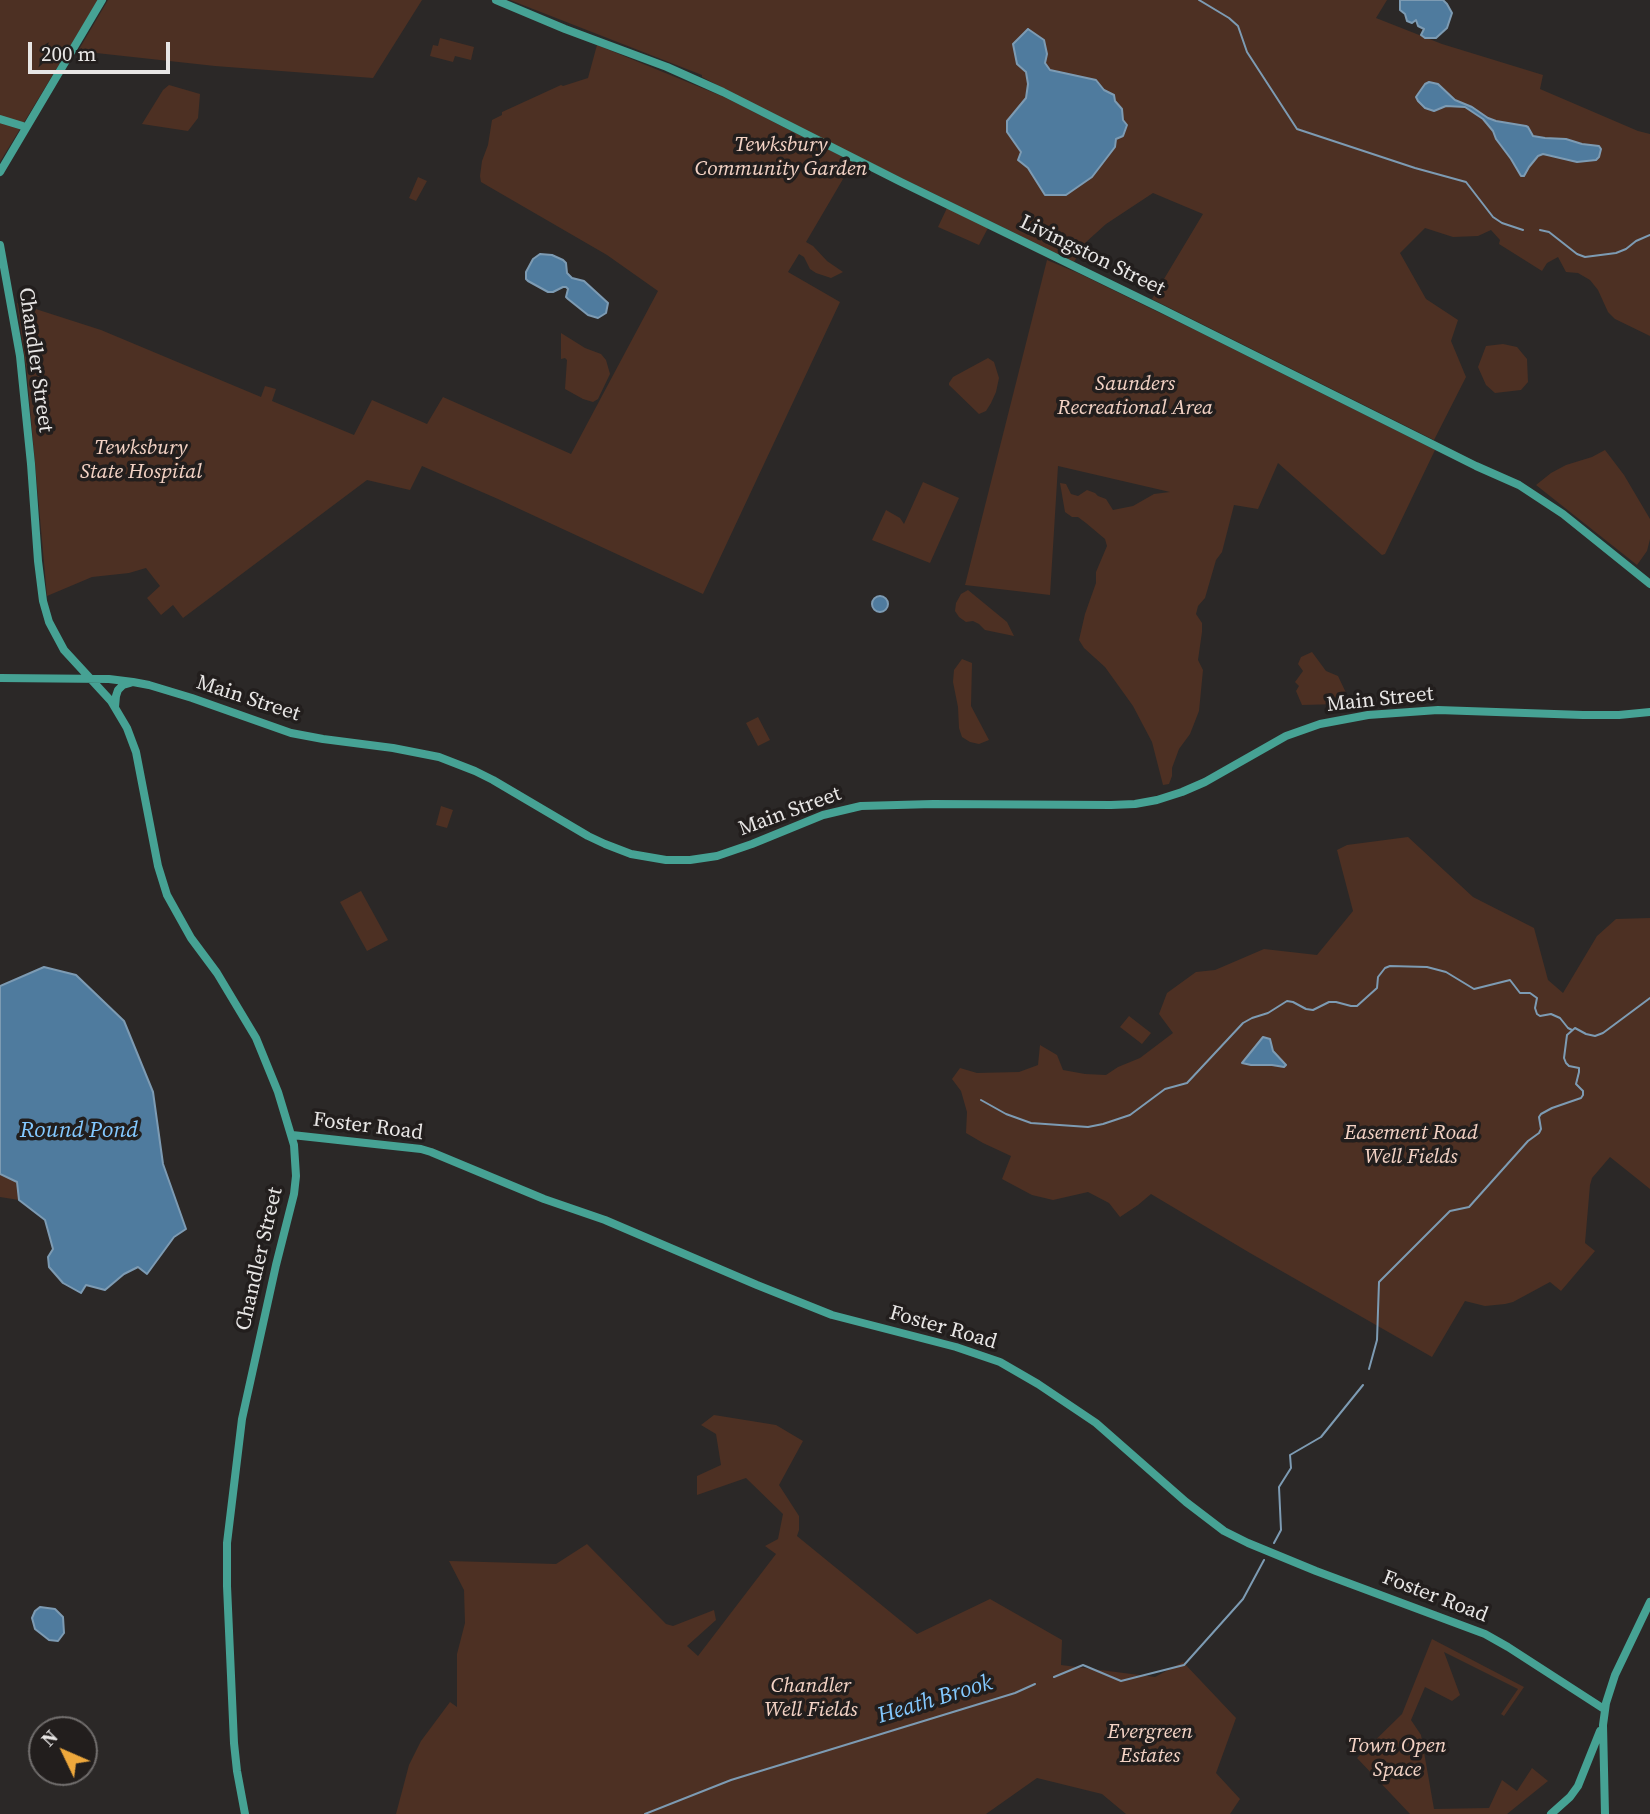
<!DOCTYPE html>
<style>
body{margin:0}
#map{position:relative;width:1650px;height:1814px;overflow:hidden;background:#2b2827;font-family:"Source Serif 4",serif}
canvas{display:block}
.north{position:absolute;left:28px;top:1716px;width:70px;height:70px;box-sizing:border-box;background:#221e1d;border:2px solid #716e6d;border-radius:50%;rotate:314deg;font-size:19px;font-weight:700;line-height:28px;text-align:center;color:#e8e6e5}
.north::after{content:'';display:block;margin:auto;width:24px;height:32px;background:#eea83c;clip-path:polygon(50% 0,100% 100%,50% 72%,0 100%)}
.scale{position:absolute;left:28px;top:42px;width:142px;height:32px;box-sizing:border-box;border:4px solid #e8e6e5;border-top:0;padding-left:9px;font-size:21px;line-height:24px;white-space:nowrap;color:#e8e6e5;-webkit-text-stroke:5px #221e1d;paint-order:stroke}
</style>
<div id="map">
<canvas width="1650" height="1814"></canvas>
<div class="north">N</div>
<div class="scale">200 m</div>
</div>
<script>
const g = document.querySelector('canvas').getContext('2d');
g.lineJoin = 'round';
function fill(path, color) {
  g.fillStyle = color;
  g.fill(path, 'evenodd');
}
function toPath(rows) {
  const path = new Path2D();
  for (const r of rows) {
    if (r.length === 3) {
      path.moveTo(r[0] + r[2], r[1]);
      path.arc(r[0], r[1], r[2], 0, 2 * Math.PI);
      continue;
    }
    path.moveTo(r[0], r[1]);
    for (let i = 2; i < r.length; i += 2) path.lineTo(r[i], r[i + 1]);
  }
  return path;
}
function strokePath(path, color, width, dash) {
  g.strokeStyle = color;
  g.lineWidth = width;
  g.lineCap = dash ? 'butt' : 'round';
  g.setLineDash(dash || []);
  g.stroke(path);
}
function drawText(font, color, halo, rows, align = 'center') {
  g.font = font + ' "Source Serif 4",serif';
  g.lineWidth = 7;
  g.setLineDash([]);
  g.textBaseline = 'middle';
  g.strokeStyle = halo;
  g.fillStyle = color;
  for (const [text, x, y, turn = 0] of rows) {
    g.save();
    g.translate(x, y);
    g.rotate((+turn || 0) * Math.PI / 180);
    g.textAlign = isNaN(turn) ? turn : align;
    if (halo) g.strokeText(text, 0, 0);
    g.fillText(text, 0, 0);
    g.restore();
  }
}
const green = toPath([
 [0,0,98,0,0,162],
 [108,0,422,0,373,78,215,66,78,51],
 [510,0,1387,0,1376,18,1442,44,1543,75,1540,89,1638,131,1650,134,1650,336,1615,319,1608,312,1598,290,1590,280,1578,273,1566,272,1558,257,1547,263,1542,271,1499,244,1500,240,1491,230,1478,236,1453,237,1425,228,1400,253,1426,299,1458,320,1451,341,1466,377,1434,440,1152,299,1203,214,1153,193,1106,224,1085,243,1074,262,803,130,702,77,702,75],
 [440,38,474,47,471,60,455,56,453,62,430,56,433,45,438,46],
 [597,45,724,97,853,162,806,242,813,246,827,261,843,272,831,278,816,273,810,269,804,257,799,254,788,272,840,302,703,594,498,499,422,466,410,490,367,480,183,618,173,605,161,615,147,598,160,586,146,568,129,573,92,577,47,596,27,374,17,303,101,330,261,397,265,386,276,389,272,401,354,435,372,400,427,424,443,397,571,454,658,291,607,255,481,182,480,176,482,161,488,145,492,120,502,115,502,112,513,107,561,85,563,86,588,78],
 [169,85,200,94,198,118,188,131,142,124,163,90],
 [418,177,427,181,416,201,409,198],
 [947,208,988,228,979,245,938,227],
 [1047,260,1078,273,1197,331,1435,450,1385,554,1382,555,1278,463,1258,509,1234,505,1222,552,1216,560,1205,598,1198,606,1196,614,1202,623,1202,632,1198,660,1203,670,1199,711,1190,734,1179,749,1172,768,1172,776,1169,784,1163,785,1152,742,1133,706,1105,667,1084,648,1079,640,1085,614,1096,583,1096,572,1107,546,1105,539,1086,523,1078,517,1072,517,1065,512,1060,483,1066,484,1071,494,1078,496,1087,490,1095,493,1098,496,1106,499,1113,510,1133,506,1154,494,1170,492,1058,466,1050,595,965,585],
 [561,333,585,348,601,354,606,360,610,374,598,399,593,402,583,399,565,389,567,360,565,358,561,359],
 [1503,344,1517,347,1527,359,1528,382,1521,390,1495,393,1486,385,1478,367,1486,346],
 [988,358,994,362,999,378,996,392,991,403,986,411,979,414,949,385,949,383,953,377],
 [1605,450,1624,475,1650,519,1650,539,1647,551,1637,565,1536,485,1551,473,1566,465,1592,457],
 [923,482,959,498,930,563,872,540,886,510,900,518,904,524],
 [968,590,1007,622,1014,636,985,630,979,624,973,621,966,622,959,617,955,611,956,603,961,594],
 [1312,652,1326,671,1338,676,1348,697,1339,704,1302,705,1296,691,1299,686,1295,682,1303,671,1298,664,1301,657],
 [962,659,972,663,971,706,989,740,979,744,970,742,962,737,959,728,958,707,953,682,954,670],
 [758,717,770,740,758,746,746,723],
 [441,806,453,810,447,828,436,825],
 [1408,837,1473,897,1534,928,1548,980,1563,993,1597,936,1616,919,1650,918,1650,1189,1610,1157,1592,1178,1590,1185,1585,1243,1595,1251,1561,1291,1550,1282,1513,1302,1505,1304,1485,1306,1465,1301,1432,1357,1250,1253,1151,1194,1138,1205,1120,1217,1109,1203,1088,1192,1053,1200,1032,1195,1002,1179,1011,1156,983,1143,966,1133,967,1112,961,1091,952,1079,960,1068,977,1073,1019,1072,1038,1065,1040,1045,1057,1055,1063,1070,1085,1074,1106,1075,1118,1067,1140,1058,1173,1033,1159,1014,1167,993,1196,972,1215,970,1264,949,1317,955,1353,911,1337,850,1347,845],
 [361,891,388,940,367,951,340,902],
 [1129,1016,1151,1033,1142,1044,1120,1027],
 [0,1171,17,1182,19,1200,0,1197],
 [714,1415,776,1425,803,1441,779,1485,799,1516,799,1530,797,1536,917,1634,990,1599,1062,1640,1061,1665,1155,1677,1183,1662,1236,1718,1216,1773,1240,1799,1230,1814,1126,1814,1102,1794,1037,1778,986,1814,396,1814,409,1765,421,1741,450,1702,457,1707,457,1654,465,1623,464,1590,449,1561,556,1564,587,1544,666,1624,673,1626,714,1610,716,1620,687,1646,698,1656,776,1554,765,1546,778,1539,783,1514,746,1478,697,1495,697,1476,721,1465,716,1434,701,1425],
 [1432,1639,1524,1687,1504,1716,1501,1714,1518,1689,1444,1652,1460,1695,1452,1701,1425,1687,1411,1720,1421,1735,1434,1809,1489,1808,1502,1780,1517,1791,1532,1768,1548,1781,1507,1814,1410,1814,1357,1758,1402,1714]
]);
const water = toPath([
 [1400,0,1443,0,1447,4,1452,13,1447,28,1436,38,1425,38,1421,35,1424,29,1418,26,1416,20,1412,23,1407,21,1405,14,1400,10,1400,0],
 [1028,29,1044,40,1047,54,1045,63,1050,70,1096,80,1104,90,1114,95,1115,101,1122,109,1123,120,1127,125,1123,136,1116,139,1115,147,1092,177,1066,195,1045,195,1028,168,1018,160,1021,152,1007,132,1007,121,1026,98,1028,84,1026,72,1017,64,1013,44,1028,29],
 [1429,82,1438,84,1455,100,1472,107,1488,118,1496,121,1526,126,1528,127,1533,136,1545,138,1566,139,1582,144,1599,146,1601,149,1599,157,1596,160,1577,162,1543,154,1538,156,1529,167,1524,176,1521,176,1511,159,1496,139,1493,131,1483,119,1465,107,1446,106,1434,111,1425,108,1418,101,1416,97,1418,94,1425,84,1429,82],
 [540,254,552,255,563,260,566,263,567,273,572,278,584,281,608,303,606,313,598,318,588,315,568,299,566,297,568,289,566,287,563,287,553,292,548,292,528,281,526,279,526,272,533,259,540,254],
 [880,604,8],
 [44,967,76,975,124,1021,153,1092,163,1164,186,1229,174,1237,147,1274,138,1267,124,1274,105,1290,86,1285,81,1293,63,1283,49,1267,48,1257,53,1249,45,1220,19,1200,17,1182,0,1174,0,986,44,967],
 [1263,1037,1270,1039,1273,1051,1286,1065,1284,1067,1272,1065,1251,1065,1242,1063,1263,1037],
 [40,1607,55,1609,63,1617,64,1633,58,1641,49,1640,35,1629,32,1618,35,1611,40,1607]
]);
const stream = toPath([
 [1199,0,1229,18,1238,26,1247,52,1297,129,1415,168,1466,182,1493,217,1502,223,1523,230],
 [1540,230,1549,232,1577,254,1585,257,1616,253,1626,249,1636,241,1650,235],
 [981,1100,1006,1114,1031,1123,1088,1127,1103,1124,1130,1115,1165,1089,1187,1083,1243,1023,1252,1018,1268,1013,1287,1001,1293,1002,1306,1009,1313,1010,1329,1002,1336,1002,1351,1006,1357,1006,1377,988,1378,977,1385,968,1390,966,1427,967,1446,972,1474,989,1510,980,1520,993,1530,993,1537,998,1535,1008,1537,1014,1540,1016,1551,1014,1560,1018,1568,1028,1572,1030],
 [1369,1369,1377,1340,1379,1282,1450,1211,1469,1207,1528,1141,1539,1133,1541,1129,1539,1117,1541,1114,1552,1108,1581,1098,1583,1095,1583,1091,1576,1084,1579,1072,1579,1068,1569,1066,1566,1063,1564,1058,1567,1035,1575,1028,1586,1034,1595,1036,1603,1033,1650,998],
 [1274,1543,1281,1530,1279,1487,1291,1468,1290,1455,1321,1437,1363,1385],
 [1054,1677,1083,1665,1121,1681,1184,1665,1243,1599,1264,1560],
 [645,1814,731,1780,1015,1693,1035,1684]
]);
const secondary = toPath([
 [496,0,565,29,667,67,723,92,901,182,1162,309,1476,466,1519,485,1563,514,1650,584],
 [0,119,26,127],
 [0,172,102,0],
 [0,245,20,356,31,464,38,561,43,601,49,622,64,650,111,701,127,728,136,752,158,866,167,895,191,938,217,973,256,1038,278,1092,294,1145,296,1176,294,1194,276,1265,242,1419,227,1543,227,1586,234,1743,237,1771,245,1814],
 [0,678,109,679,133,682,149,685,192,698,291,733,323,739,393,748,439,757,475,771,493,780,588,836,605,844,631,854,666,860,690,860,717,856,752,844,823,815,861,806,933,804,1111,805,1135,804,1157,800,1182,792,1205,782,1286,736,1320,724,1368,715,1438,710,1583,715,1619,715,1650,712],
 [115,707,116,696,118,690,123,685,130,683],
 [292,1135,421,1149,431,1152,544,1199,605,1220,757,1285,832,1315,956,1347,1000,1362,1038,1384,1096,1423,1186,1502,1224,1531,1248,1543,1316,1571,1485,1634,1508,1647,1604,1709],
 [1551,1814,1570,1797,1578,1786,1600,1731],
 [1605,1814,1603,1725,1606,1703,1615,1675,1650,1602]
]);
const parkNames = [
 ["Tewksbury",781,146],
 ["Community Garden",781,170],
 ["Saunders",1135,385],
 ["Recreational Area",1135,409],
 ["Tewksbury",141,449],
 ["State Hospital",141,473],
 ["Easement Road",1411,1134],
 ["Well Fields",1411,1158],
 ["Chandler",811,1687],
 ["Well Fields",811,1711],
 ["Evergreen",1150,1733],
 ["Estates",1150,1757],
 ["Town Open",1397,1747],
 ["Space",1397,1771]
];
const streetNames = [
 ["Livingston Street",1092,256,26],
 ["Chandler Street",35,360,82],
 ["Main Street",248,699,18],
 ["Main Street",1380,700,-6],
 ["Main Street",790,812,-20],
 ["Foster Road",368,1127,7],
 ["Chandler Street",260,1259,-77],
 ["Foster Road",943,1328,16],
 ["Foster Road",1435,1597,21]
];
const waterNames = [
 ["Round Pond",79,1131],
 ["Heath Brook",935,1700,-17]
];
fill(green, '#4d3023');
fill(water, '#4f7b9e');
strokePath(water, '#7d9bb3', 2);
strokePath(stream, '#7d9bb3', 2);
strokePath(secondary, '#46a294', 8);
drawText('italic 21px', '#f4d3c5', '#221e1d', parkNames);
drawText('21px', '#e8e6e5', '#221e1d', streetNames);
drawText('italic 23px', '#84c9ff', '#221e1d', waterNames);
</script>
